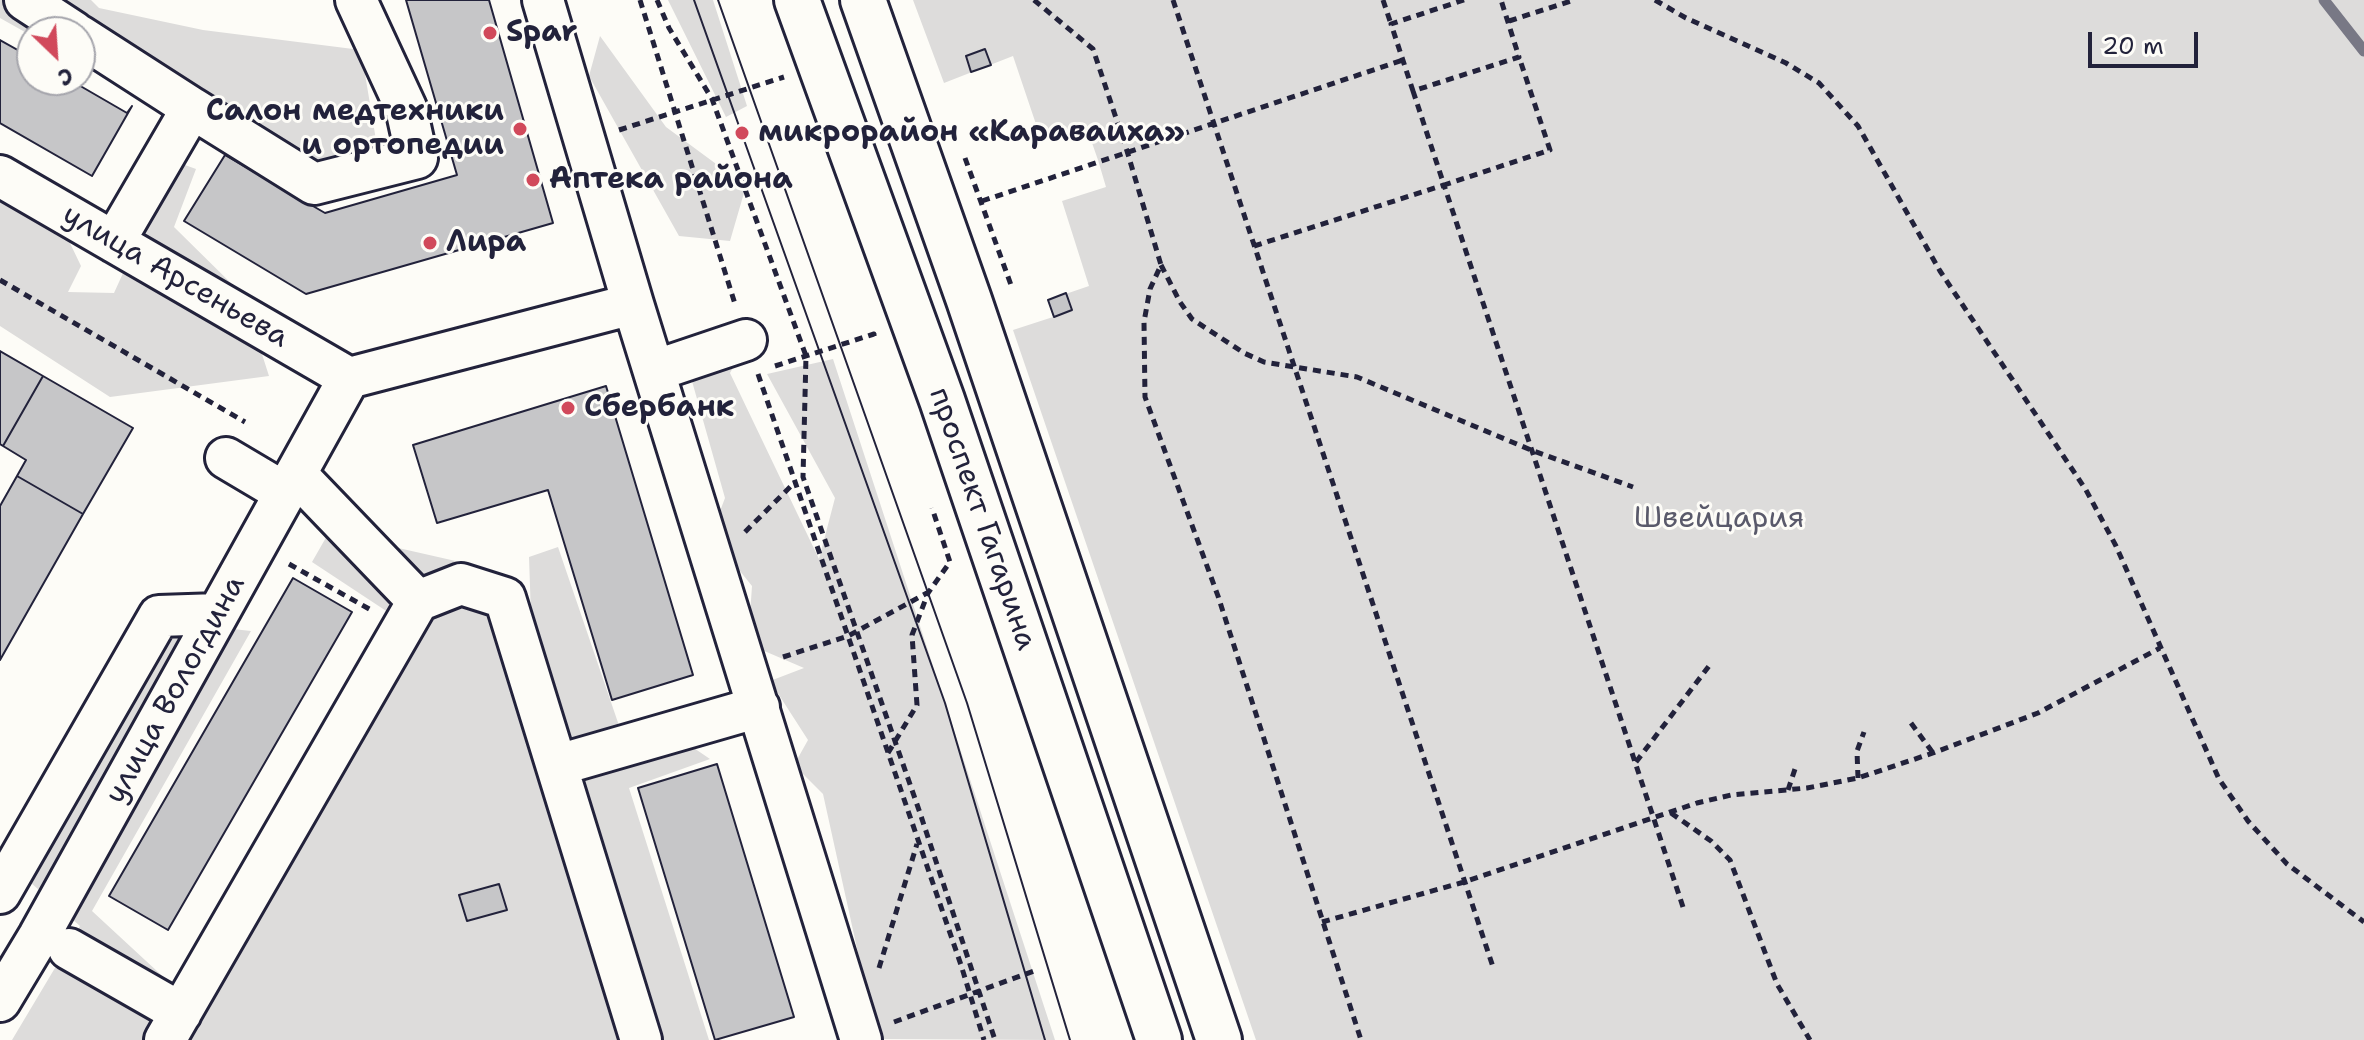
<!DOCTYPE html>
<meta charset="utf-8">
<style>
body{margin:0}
#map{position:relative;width:2364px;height:1040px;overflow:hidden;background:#fdfcf7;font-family:"Shantell Sans",sans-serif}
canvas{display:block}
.north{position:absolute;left:16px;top:16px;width:80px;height:80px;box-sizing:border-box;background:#fdfcf7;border:2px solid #a5a5ac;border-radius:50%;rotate:155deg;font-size:22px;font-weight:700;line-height:32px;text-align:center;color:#22223b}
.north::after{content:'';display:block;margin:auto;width:28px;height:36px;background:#d1495b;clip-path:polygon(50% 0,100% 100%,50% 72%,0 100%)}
.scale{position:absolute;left:2088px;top:32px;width:110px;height:36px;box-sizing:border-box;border:4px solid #22223b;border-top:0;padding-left:10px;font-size:24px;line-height:28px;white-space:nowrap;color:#22223b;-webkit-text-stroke:6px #fdfcf7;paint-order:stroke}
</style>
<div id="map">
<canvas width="2364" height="1040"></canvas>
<div class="north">С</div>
<div class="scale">20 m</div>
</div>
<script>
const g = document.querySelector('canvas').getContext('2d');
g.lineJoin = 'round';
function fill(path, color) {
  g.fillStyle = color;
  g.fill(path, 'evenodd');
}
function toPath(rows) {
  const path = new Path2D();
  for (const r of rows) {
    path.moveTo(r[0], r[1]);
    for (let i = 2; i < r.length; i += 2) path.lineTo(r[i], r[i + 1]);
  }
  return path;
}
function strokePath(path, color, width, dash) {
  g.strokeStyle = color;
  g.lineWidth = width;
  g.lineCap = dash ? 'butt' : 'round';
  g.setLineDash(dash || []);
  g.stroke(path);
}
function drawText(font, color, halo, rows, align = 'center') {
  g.font = font + ' "Shantell Sans",sans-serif';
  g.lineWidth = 6;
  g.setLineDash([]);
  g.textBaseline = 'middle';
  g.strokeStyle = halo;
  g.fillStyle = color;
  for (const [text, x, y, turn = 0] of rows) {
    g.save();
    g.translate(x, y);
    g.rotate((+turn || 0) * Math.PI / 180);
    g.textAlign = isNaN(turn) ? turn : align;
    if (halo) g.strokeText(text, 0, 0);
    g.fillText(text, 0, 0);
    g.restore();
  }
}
const green = toPath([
 [0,0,91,0,99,8,203,30,361,50,378,152,311,167,87,66,80,62,80,32,32,32,32,36,0,18],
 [668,0,713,0,747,106,726,117],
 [913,0,2364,0,2364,1040,1256,1040,1013,330,1053,317,1048,300,1089,286,1062,201,1106,187,1098,160,1085,123,1041,139,1013,56,944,83],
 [600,36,666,127,746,186,730,241,679,236,589,76],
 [174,161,196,169,174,227,243,295,269,376,110,397,0,326,0,181,44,189,81,266,68,292,114,293],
 [746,344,730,373,819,559,835,498,767,374,833,359,1055,1040,877,1039,823,794,794,765,808,740,770,681,804,668,748,644,752,586,711,535,725,498,688,367],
 [348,499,394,547,460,562,482,606,531,616,529,557,558,547,627,749,685,742,710,759,629,788,709,1040,12,1040,80,926,6,861,142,619,251,631,92,911,198,1009,412,628,312,562]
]);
const stream = toPath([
 [2324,0,2364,51]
]);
const building = toPath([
 [406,0,489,0,553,223,306,294,184,221,225,155,325,213,457,175,406,0],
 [0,40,32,58,32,80,70,80,127,113,132,106,92,176,0,123,0,40],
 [985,49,991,65,971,72,966,56,985,49],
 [1066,293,1072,310,1054,317,1048,300,1066,293],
 [0,351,43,376,3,446,0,444,0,351],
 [43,376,133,428,83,514,17,476,26,460,3,446,43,376],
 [606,386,693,675,612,700,548,490,437,523,413,445,606,386],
 [17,476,83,514,0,660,0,506,17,476],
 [293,578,352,612,168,930,109,896,293,578],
 [717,764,794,1017,715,1040,638,788,717,764],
 [499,884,507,910,467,921,459,895,499,884]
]);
const path = toPath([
 [640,0,735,304],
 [657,0,669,28,712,99,806,356,803,477,920,813,995,1040],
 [1034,0,1093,49,1127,151,1161,265,1150,289,1144,322,1145,397,1218,596,1361,1040],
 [1173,0,1494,970],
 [1383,0,1391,24],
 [1464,0,1391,24,1413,91,1519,57,1501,0],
 [1655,0,1686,18,1786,63,1819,83,1858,126,1940,271,2086,490,2116,546,2219,779,2248,821,2287,864,2364,922],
 [1509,21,1574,0],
 [1413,91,1444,185,1550,150,1519,57],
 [619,130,784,77],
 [965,158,1011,285],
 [982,201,1403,60],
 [1254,246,1444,185,1683,907],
 [1161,265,1180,302,1192,319,1244,353,1264,362,1357,377,1531,450,1633,487],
 [0,280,245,422],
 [775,366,874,334,874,336],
 [758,374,961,965,984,1040],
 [745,532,795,482],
 [289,564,371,610],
 [783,657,848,636,927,593],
 [1911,723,1933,753],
 [888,753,917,705,912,635,928,593,950,562,932,508],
 [1636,762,1709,666],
 [1858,778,1857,751,1864,732],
 [1788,790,1795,769],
 [1671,813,1711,841,1730,860,1777,984,1810,1040],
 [1322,922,1464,882,1697,803,1731,795,1807,788,1858,778,1933,753,2038,713,2160,648],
 [879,968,917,844],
 [894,1022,1034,971]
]);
const minor = toPath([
 [25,0,74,32],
 [543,0,633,304,861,1040],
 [80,36,192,108,114,242],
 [192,108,314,184,417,158,406,108,356,0],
 [0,176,349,378],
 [654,371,746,340],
 [349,378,633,304],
 [226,458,285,493],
 [296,474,418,601],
 [558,765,759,707],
 [0,893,159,616,218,614],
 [69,949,181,1013],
 [0,1001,39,936,349,378],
 [165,1040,418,601,461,584,505,598,641,1040]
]);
const major = toPath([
 [797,0,942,400,1159,1040],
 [863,0,969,300,1219,1040]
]);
const tram = toPath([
 [694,0,945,703,1045,1040],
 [718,0,967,703,1070,1040]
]);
const markers = [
 [490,33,8,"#d1495b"],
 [520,129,8,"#d1495b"],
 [742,133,8,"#d1495b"],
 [533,180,8,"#d1495b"],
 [430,243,8,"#d1495b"],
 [568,408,8,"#d1495b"]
];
const poiNames = [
 ["Spar",506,33],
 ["Салон медтехники",504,112,"right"],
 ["и ортопедии",504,146,"right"],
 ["микрорайон «Караваиха»",758,133],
 ["Аптека района",549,180],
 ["Лира",446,243],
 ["Сбербанк",584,408]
];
const streetNames = [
 ["улица Арсеньева",175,277,30],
 ["проспект Гагарина",982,519,71],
 ["улица Вологдина",176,690,-61]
];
const parkNames = [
 ["Швейцария",1719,519]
];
fill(green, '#dddcdb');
strokePath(stream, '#787885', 11);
fill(building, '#c6c6c8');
strokePath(building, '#22223b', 2);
strokePath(minor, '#22223b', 46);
strokePath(major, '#22223b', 50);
strokePath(path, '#22223b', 5, [8, 6]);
strokePath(minor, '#fdfcf7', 40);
strokePath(major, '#fdfcf7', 44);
strokePath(tram, '#22223b', 2);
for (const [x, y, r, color] of markers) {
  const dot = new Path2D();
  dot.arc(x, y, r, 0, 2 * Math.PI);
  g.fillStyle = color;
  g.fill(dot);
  strokePath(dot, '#fdfcf7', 3);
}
drawText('bold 30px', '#22223b', '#fdfcf7', poiNames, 'left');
drawText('30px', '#22223b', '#fdfcf7', streetNames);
drawText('30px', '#5a5a6b', '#fdfcf7', parkNames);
</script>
